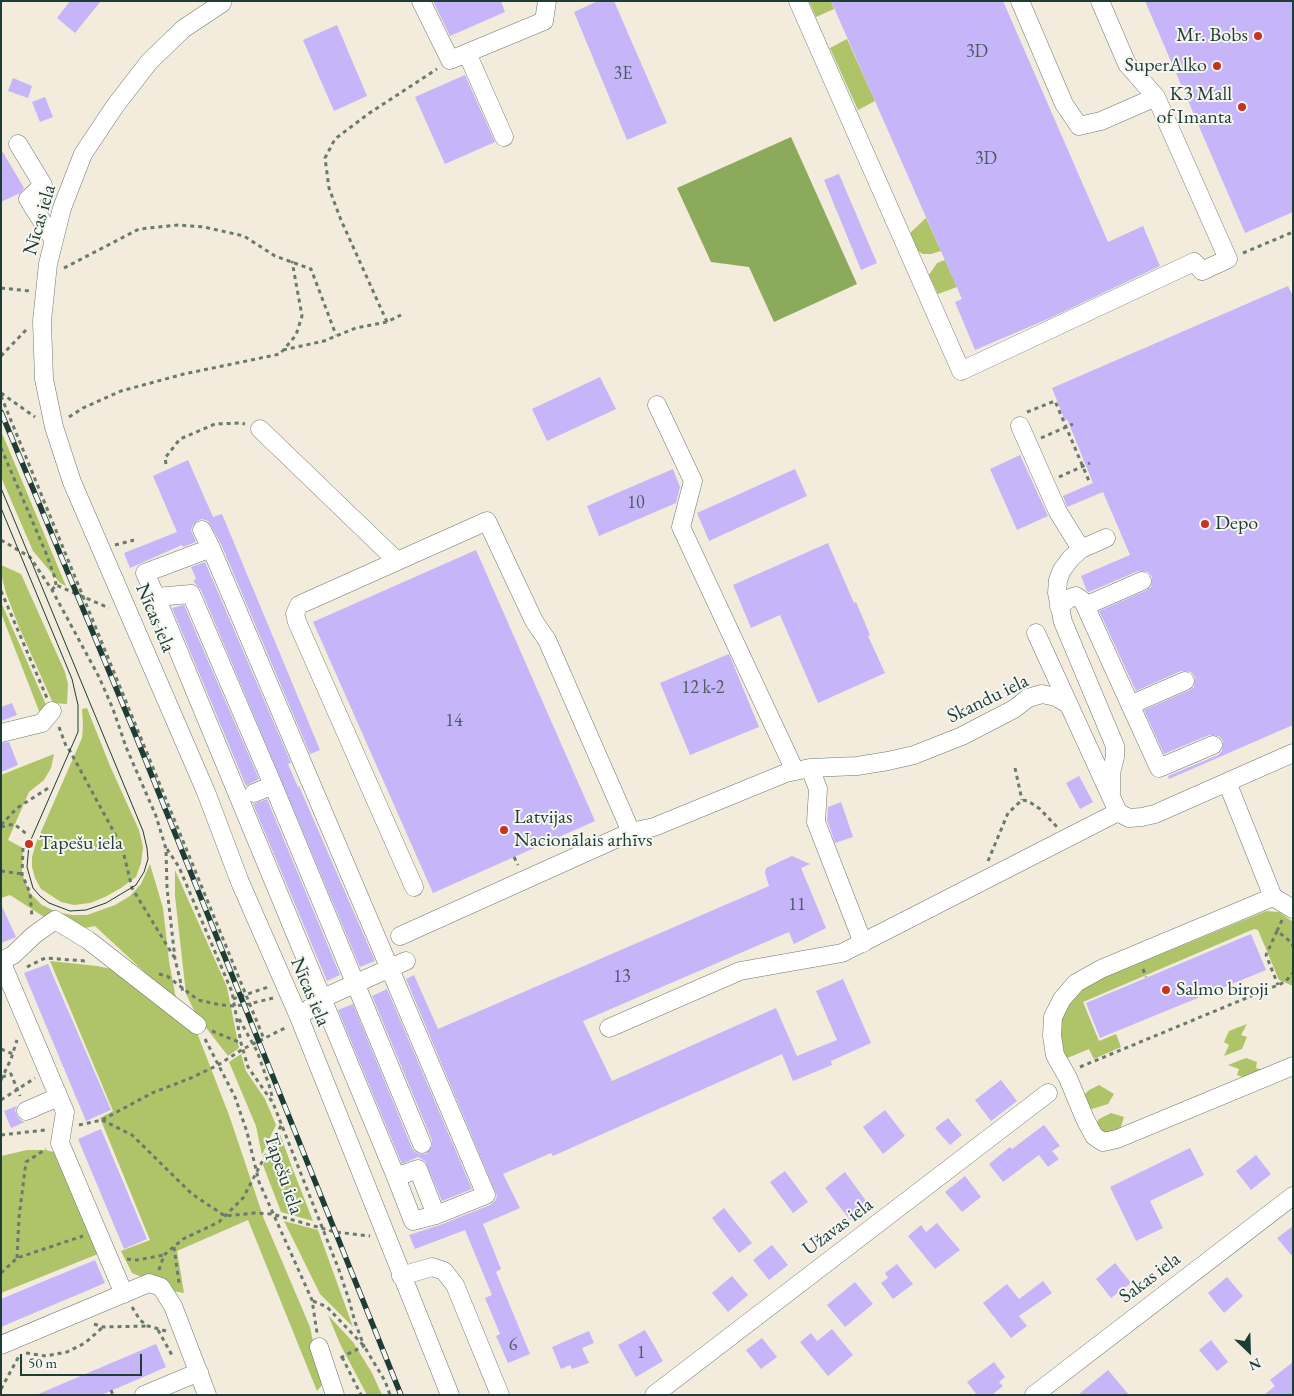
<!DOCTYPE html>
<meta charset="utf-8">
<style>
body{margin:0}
#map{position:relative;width:1294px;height:1396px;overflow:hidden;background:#f3ebdb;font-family:"EB Garamond",serif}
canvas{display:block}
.frame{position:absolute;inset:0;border:2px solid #1f3d34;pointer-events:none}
.north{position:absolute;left:1224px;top:1326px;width:50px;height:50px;-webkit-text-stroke:4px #f6f6f2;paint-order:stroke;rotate:156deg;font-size:14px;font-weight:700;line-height:20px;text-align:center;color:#1f3d34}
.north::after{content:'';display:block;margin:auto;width:18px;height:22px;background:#1f3d34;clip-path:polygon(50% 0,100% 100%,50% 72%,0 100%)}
.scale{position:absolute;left:20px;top:1354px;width:122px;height:22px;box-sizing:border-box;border:2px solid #1f3d34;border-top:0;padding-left:6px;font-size:15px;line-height:18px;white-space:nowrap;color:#1f3d34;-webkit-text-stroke:4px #f6f6f2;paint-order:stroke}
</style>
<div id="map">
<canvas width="1294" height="1396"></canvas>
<div class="frame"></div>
<div class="north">N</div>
<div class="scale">50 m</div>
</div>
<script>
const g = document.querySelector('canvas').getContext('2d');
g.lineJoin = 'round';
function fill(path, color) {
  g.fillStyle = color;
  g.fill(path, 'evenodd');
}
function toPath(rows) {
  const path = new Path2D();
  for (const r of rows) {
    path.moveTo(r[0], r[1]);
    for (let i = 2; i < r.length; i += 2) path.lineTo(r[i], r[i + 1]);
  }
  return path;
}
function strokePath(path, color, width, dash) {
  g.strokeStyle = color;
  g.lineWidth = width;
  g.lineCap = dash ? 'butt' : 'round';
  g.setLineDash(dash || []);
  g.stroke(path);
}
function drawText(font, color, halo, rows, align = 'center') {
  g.font = font + ' "EB Garamond",serif';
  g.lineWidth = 4;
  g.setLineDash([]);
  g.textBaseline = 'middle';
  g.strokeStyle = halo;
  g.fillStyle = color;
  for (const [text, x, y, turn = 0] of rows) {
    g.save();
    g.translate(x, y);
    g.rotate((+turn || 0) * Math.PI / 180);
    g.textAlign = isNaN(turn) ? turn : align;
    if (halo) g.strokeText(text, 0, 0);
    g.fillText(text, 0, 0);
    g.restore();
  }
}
const green = toPath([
 [809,1,831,1,834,9,816,17],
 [847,39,875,101,858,110,830,48],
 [926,218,941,251,931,254,923,254,918,251,910,233],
 [945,260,957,287,938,294,929,275,937,263],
 [1,432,4,438,66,586,60,583,33,551,1,477],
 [1,565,21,574,65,672,68,684,67,704,53,703,19,627,6,593,1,573],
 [1,602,47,707,41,716,1,613],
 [87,708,110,766,139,830,143,847,141,863,136,877,121,888,105,897,90,903,74,905,61,902,41,889,35,878,32,867,32,857,36,843,82,738,83,725,82,709],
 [54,754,51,768,44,780,29,792,8,840,23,848,22,874,30,893,42,905,57,912,72,915,87,915,115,905,130,896,141,884,150,864,163,908,169,961,175,994,181,1006,95,926,85,928,83,942,10,895,1,898,1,775],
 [175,870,227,987,239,1048,228,1056,197,1016,186,994,175,896],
 [1266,911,1279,912,1293,922,1293,986,1279,980,1258,930,1254,929,1083,1002,1099,1041,1116,1034,1121,1047,1094,1059,1089,1049,1065,1059,1060,1049,1059,1018,1075,993,1098,980],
 [50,961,97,966,126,972,194,1025,229,1115,264,1219,310,1327,322,1385,317,1391,248,1220,177,1251,184,1293,167,1290,142,1277,132,1273,121,1251,150,1240,100,1118,113,1111],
 [1247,1024,1241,1035,1247,1037,1242,1049,1224,1056,1229,1045,1224,1042,1229,1031],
 [241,1054,246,1071,265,1099,276,1125,262,1155,256,1126,229,1062],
 [1246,1058,1257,1062,1256,1068,1267,1071,1249,1079,1237,1075,1239,1069,1228,1065],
 [1099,1085,1114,1094,1108,1104,1092,1109,1089,1108,1084,1095,1089,1090],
 [1111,1113,1124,1117,1119,1133,1105,1137,1096,1124,1099,1119],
 [280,1134,293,1170,313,1221,281,1212,263,1165],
 [27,1150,45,1150,58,1153,98,1254,1,1293,1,1156],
 [284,1221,318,1230,353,1327,320,1294],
 [328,1315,353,1342,372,1373,382,1395,367,1395,341,1346]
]);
const forest = toPath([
 [791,137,857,284,774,322,749,267,711,262,677,188]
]);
const building = toPath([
 [70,1,101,1,75,33,57,18],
 [433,1,501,1,505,12,450,36],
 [598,1,614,1,667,123,627,140,574,12],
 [831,1,1003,1,1108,242,1143,226,1160,266,1050,318,975,350,955,302,962,299],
 [1145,1,1293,1,1293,212,1245,233],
 [337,25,367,96,334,111,303,40],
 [465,75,495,142,445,164,415,97],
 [13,78,32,86,28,98,8,91],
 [45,97,53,117,40,122,32,102],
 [1,149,24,188,20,193,1,202],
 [839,174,877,263,861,270,824,180],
 [1288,286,1293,296,1293,725,1169,779,1168,776,1218,755,1222,751,1223,741,1219,736,1209,735,1164,754,1144,710,1190,690,1194,687,1195,677,1191,672,1181,671,1136,691,1099,611,1147,590,1151,587,1152,577,1148,572,1138,571,1089,592,1087,591,1081,576,1130,555,1103,492,1067,507,1063,496,1093,483,1067,419,1065,421,1052,388],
 [600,377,616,409,547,441,532,409],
 [1020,455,1048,516,1017,530,990,469],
 [188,460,213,517,222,514,320,750,310,754,221,544,208,521,202,519,197,521,193,525,191,530,196,542,183,547,182,545,130,568,124,553,177,532,153,476],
 [673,469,680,487,676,503,599,536,587,506],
 [795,469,807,496,709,541,697,513],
 [828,543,854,603,856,602,870,635,868,636,885,673,818,703,780,615,751,628,733,585],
 [476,550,595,821,433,893,313,622],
 [205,562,291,763,288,764,298,787,299,786,375,961,360,967,201,590,193,581,196,579,191,567],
 [184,605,259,779,246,786,172,608],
 [729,654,759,727,690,755,660,683],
 [12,703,17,715,1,721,1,707],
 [9,742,18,765,1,772,1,743],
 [1079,776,1093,802,1080,809,1066,783],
 [267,799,340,975,327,981,253,804],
 [841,802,853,837,835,843,827,820,828,807],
 [792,856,810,864,801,868,826,928,794,944,789,932,583,1021,612,1081,776,1008,797,1056,837,1040,816,991,843,979,871,1043,831,1061,832,1065,793,1081,782,1054,553,1156,551,1153,503,1174,520,1208,483,1224,501,1269,496,1272,530,1354,508,1363,496,1336,500,1334,485,1298,492,1295,465,1230,415,1249,409,1235,440,1225,490,1205,495,1201,497,1196,406,979,414,975,438,1029,769,886,765,873,766,868],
 [1,904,16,937,1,943],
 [1251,934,1266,970,1100,1038,1086,1003],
 [48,964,111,1110,86,1121,24,973],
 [387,989,472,1189,442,1201,425,1161,418,1157,402,1164,338,1010,353,1004,412,1148,415,1152,420,1154,426,1154,432,1146,432,1140,372,996],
 [1001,1080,1017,1101,991,1121,975,1100],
 [17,1106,15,1110,17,1116,20,1120,25,1122,11,1128,4,1111],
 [885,1110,905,1136,883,1154,863,1127],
 [948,1118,962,1135,950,1145,935,1128],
 [1044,1125,1060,1146,1052,1151,1059,1159,1048,1167,1039,1155,1003,1182,989,1164,1010,1147,1012,1149],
 [101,1129,147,1239,124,1249,78,1139],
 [1190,1148,1204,1175,1150,1201,1163,1228,1136,1241,1110,1187],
 [1256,1155,1271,1174,1251,1190,1236,1171],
 [785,1171,808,1202,793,1213,770,1182],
 [845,1172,869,1205,850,1220,825,1188],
 [965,1176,981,1197,962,1212,945,1192],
 [724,1208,752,1243,739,1253,712,1218],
 [937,1223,960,1250,935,1269,908,1236,921,1225,926,1232],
 [1293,1226,1293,1257,1277,1238],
 [772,1245,788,1265,769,1280,753,1260],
 [95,1260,105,1283,1,1327,1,1299],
 [1115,1263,1131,1283,1111,1298,1096,1279],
 [897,1264,913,1284,893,1299,881,1283,888,1278,885,1273],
 [732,1276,748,1295,728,1312,712,1293],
 [1227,1277,1243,1296,1224,1313,1208,1293],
 [1043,1281,1052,1293,1019,1316,1027,1326,1011,1338,983,1303,1007,1284,1019,1299],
 [855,1282,873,1304,845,1327,827,1305],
 [832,1329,853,1355,828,1376,800,1342,811,1333,817,1341],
 [645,1330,663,1361,636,1377,618,1345],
 [589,1331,594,1343,582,1348,589,1363,572,1369,570,1365,561,1369,552,1347],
 [762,1338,777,1357,761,1369,746,1350],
 [1211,1340,1228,1362,1217,1371,1199,1350],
 [156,1344,166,1367,148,1375,101,1395,36,1395],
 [994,1362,1005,1377,999,1382,1003,1386,992,1395,977,1395,967,1382],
 [1293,1362,1293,1395,1264,1395,1275,1386,1270,1380],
 [1108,1370,1129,1395,1078,1395]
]);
const path = toPath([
 [1243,253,1293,232],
 [64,268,139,229,178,225,204,227,244,236,275,256,311,269,336,335],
 [1,288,30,291],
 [387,322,341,220,329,188,325,158,335,139,368,114,437,69],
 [283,350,324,341,356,328,387,322,401,315],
 [1,356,26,330],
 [1,393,35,417],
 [1,396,264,1039],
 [1027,412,1055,401,1089,481],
 [69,417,83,408,121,391,184,374,280,354,296,335,302,316,292,261],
 [1041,438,1073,424],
 [1,448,46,553,55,578,56,585],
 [166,464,165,458,180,439,215,424,241,423,245,424],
 [1059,477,1090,463],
 [1,540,30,557,52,590,99,677,113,709,126,747,156,816,166,849,167,888,175,959,183,992],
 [115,545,134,540],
 [52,590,56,585,109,608],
 [1,591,47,698],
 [59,727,66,746,70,751,122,847,132,888,174,957],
 [1015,768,1022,800],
 [1,825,17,808,50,787],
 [1,827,14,824,28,835],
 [23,848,22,874,30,893,32,917],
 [167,849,179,867,232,992,241,1043,248,1067,273,1103,339,1270,349,1300,355,1322,364,1346,340,1358],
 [514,857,518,865],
 [988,861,1008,813,1022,800,1028,801,1040,809,1057,827],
 [1,871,22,874],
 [1282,920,1277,931,1291,942,1293,946],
 [1277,931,1266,955,1278,985],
 [27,967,45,958,86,961],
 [1143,969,1146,977],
 [159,974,167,976,198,1000,221,1005,235,1006,249,1004,273,998],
 [233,999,268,987],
 [239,1019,257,1051,269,1085,273,1100],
 [212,1031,241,1043],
 [205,1039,235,1097,247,1132,259,1182,312,1300,317,1333],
 [1,1049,13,1054],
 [1080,1067,1285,982,1293,973],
 [2,1077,11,1074,20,1096],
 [1,1080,11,1059,17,1040],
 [1,1100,35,1078],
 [102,1120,132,1135,192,1194,225,1216,255,1213,272,1214,335,1232,370,1236],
 [79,1125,102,1120,152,1093,191,1078,218,1065,243,1049,287,1027],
 [1,1135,45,1130],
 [174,1247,179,1283],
 [17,1258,19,1217,26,1162,46,1149],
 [127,1259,137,1260,164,1255],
 [159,1270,164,1255,183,1239,219,1222,243,1198,282,1124],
 [1,1273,17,1258,83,1236],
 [313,1301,327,1307,364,1346,385,1381,390,1395],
 [132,1307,140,1320,148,1326,166,1331],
 [94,1324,103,1327,148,1326],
 [158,1330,173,1357],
 [26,1353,46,1356,67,1352,85,1343,103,1327],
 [342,1357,361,1395],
 [1,1389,19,1356],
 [111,1390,113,1395]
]);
const minor = toPath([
 [421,1,450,60,544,21,547,1],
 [798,1,961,371,1194,262,1202,271,1228,259,1156,97,1127,64,1100,1],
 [1020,1,1064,104,1079,126,1101,121,1156,97],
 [222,3,183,29,149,62,115,106,83,154,62,208,48,264,42,321,44,379,54,427,72,482,206,792,240,882,299,1017,450,1395],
 [467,53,504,137],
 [18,144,43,185,28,199,53,239],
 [657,405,693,481,681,527,795,771],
 [1020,426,1058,512,1081,549],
 [260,429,397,561],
 [202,530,211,548,145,573,156,597,191,594,273,785,422,1144],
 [1106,538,1081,549,1071,558,1062,570,1058,580,1057,593,1063,622,1115,746,1115,757,1111,773,1111,793],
 [156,597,396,1177,418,1169,436,1215,486,1195,211,548],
 [1085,606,1142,581],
 [1059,607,1068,599,1076,596,1083,601,1159,768,1213,745],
 [1036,633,1118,812,1123,815,1129,818,1142,817,1155,814,1293,753],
 [1130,705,1185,681],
 [1,733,42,723,52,711],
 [810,768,818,789,816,822,863,943],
 [1227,782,1273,897,1293,909],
 [254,793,273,785],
 [414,887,297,622,295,614,299,605,487,521,534,621,547,640,631,832],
 [1273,897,1101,969,1076,983,1062,999,1053,1017,1052,1036,1055,1055,1068,1078,1085,1119,1094,1136,1103,1142,1117,1139,1293,1066],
 [400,936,631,832,654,827,786,773,810,768,857,766,888,761,914,755,962,736,1014,709,1028,698,1042,694,1056,697,1068,704],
 [299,1017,323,998,406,961],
 [609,1028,740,971,842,953,1118,812],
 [26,1111,58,1097],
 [396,1177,413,1221,436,1215],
 [401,1276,432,1267,444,1271,455,1285,500,1395],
 [124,1294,60,1143,65,1112,1,961,13,955,34,935,55,920,88,940,197,1025],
 [1,1345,149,1283,161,1287,173,1306,207,1395],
 [319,1347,335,1395],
 [144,1395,199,1372],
 [654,1395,1048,1093],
 [1034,1395,1293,1196]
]);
const tram = toPath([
 [1,488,143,831,147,848,148,859,144,872,136,885,106,903,86,910,70,911,49,903,40,896,33,888,27,867,29,844,78,732,78,705,72,679,1,508]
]);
const rail = toPath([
 [1,412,133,729,401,1395]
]);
const markers = [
 [1258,36,5,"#c8321e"],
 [1217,66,5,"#c8321e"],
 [1242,107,5,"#c8321e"],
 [1205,524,5,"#c8321e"],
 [504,830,5,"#c8321e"],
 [29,844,5,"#c8321e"],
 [1166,990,5,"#c8321e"]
];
const numberNames = [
 ["3D",977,52],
 ["3E",623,74],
 ["3D",986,159],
 ["10",636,503],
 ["12 k-2",703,688],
 ["14",454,721],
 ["11",797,905],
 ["13",622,977],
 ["6",513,1345],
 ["1",641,1353]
];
const poiNames = [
 ["Mr. Bobs",1248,36,"right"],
 ["SuperAlko",1207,66,"right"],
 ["K3 Mall",1232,95,"right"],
 ["of Imanta",1232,118,"right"],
 ["Depo",1215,524],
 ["Latvijas",514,818],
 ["Nacionālais arhīvs",514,841],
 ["Tapešu iela",39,844],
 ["Salmo biroji",1176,990]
];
const streetNames = [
 ["Nīcas iela",40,220,-74],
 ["Nīcas iela",155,618,67],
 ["Skandu iela",988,699,-26],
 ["Nīcas iela",310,992,67],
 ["Tapešu iela",283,1174,71],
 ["Užavas iela",838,1227,-37],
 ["Sakas iela",1150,1278,-37]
];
fill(green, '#afc468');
fill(forest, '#8baa5c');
fill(building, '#c7b5fa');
strokePath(minor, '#697a6e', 19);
strokePath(path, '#697a6e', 3, [4, 4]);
strokePath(minor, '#fff', 18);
strokePath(tram, '#1f3d34', 1);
strokePath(rail, '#1f3d34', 5.5);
strokePath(rail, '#f6f6f2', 4, [11]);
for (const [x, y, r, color] of markers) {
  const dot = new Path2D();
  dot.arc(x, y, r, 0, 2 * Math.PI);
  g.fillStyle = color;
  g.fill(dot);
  strokePath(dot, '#f6f6f2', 2);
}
drawText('18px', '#495b66', null, numberNames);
drawText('20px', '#1f3d34', '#f6f6f2', poiNames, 'left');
drawText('20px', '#1f3d34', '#f6f6f2', streetNames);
</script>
